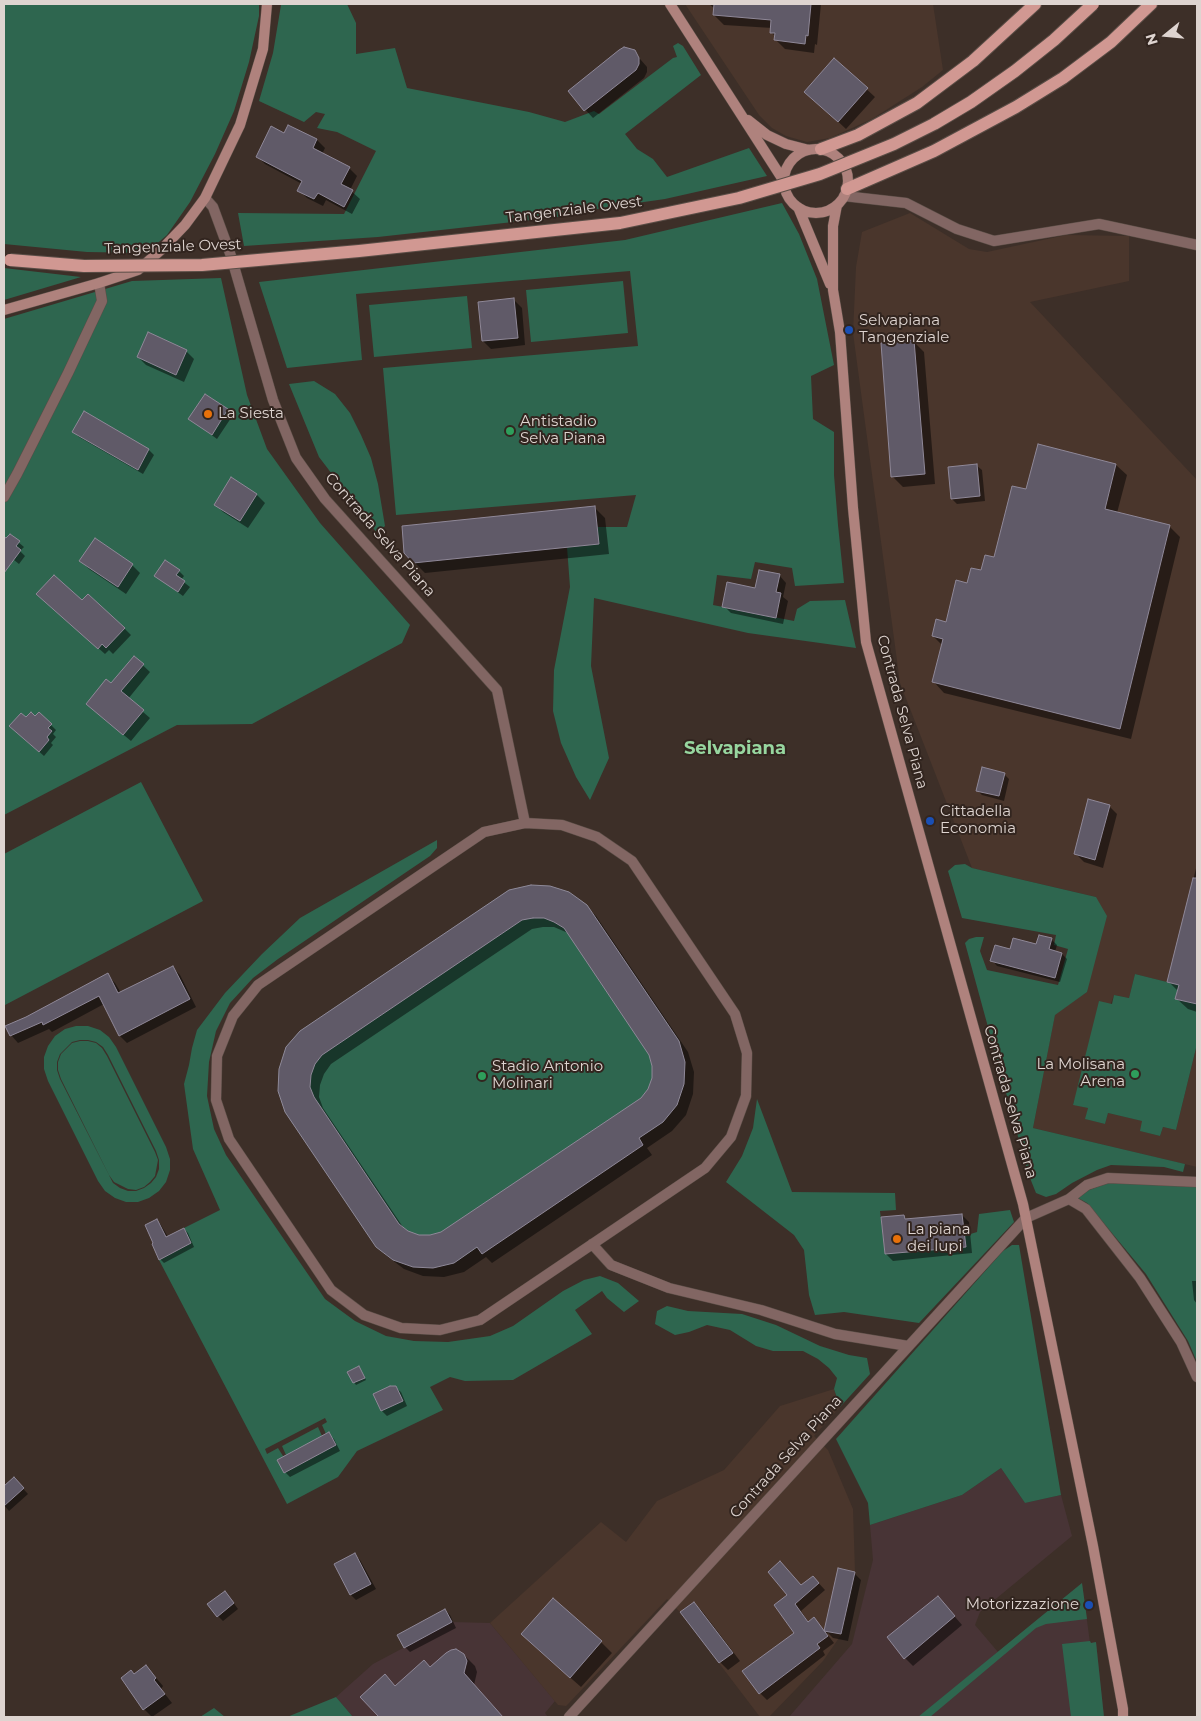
<!DOCTYPE html>
<style>
body{margin:0}
#map{position:relative;width:1201px;height:1721px;overflow:hidden;background:#3d2f28;font-family:Montserrat,sans-serif}
canvas{display:block}
.frame{position:absolute;inset:0;border:5px solid #ded4d0;pointer-events:none}
.north{position:absolute;left:1141px;top:10px;width:50px;height:50px;-webkit-text-stroke:4px #32251f;paint-order:stroke;rotate:253deg;font-size:14px;font-weight:700;line-height:20px;text-align:center;color:#ded4d0}
.north::after{content:'';display:block;margin:auto;width:18px;height:22px;background:#ded4d0;clip-path:polygon(50% 0,100% 100%,50% 72%,0 100%)}
</style>
<div id="map">
<canvas width="1201" height="1721"></canvas>
<div class="frame"></div>
<div class="north">N</div>
</div>
<script>
const g = document.querySelector('canvas').getContext('2d');
g.lineJoin = 'round';
function fill(path, color) {
  g.fillStyle = color;
  g.fill(path, 'evenodd');
}
function toPath(rows) {
  const path = new Path2D();
  for (const r of rows) {
    if (r.length === 3) {
      path.moveTo(r[0] + r[2], r[1]);
      path.arc(r[0], r[1], r[2], 0, 2 * Math.PI);
      continue;
    }
    path.moveTo(r[0], r[1]);
    for (let i = 2; i < r.length; i += 2) path.lineTo(r[i], r[i + 1]);
  }
  return path;
}
function strokePath(path, color, width, dash) {
  g.strokeStyle = color;
  g.lineWidth = width;
  g.lineCap = dash ? 'butt' : 'round';
  g.setLineDash(dash || []);
  g.stroke(path);
}
function drawText(font, color, halo, rows, align = 'center') {
  g.font = font + ' Montserrat,sans-serif';
  g.lineWidth = 4;
  g.setLineDash([]);
  g.textBaseline = 'middle';
  g.strokeStyle = halo;
  g.fillStyle = color;
  for (const [text, x, y, turn = 0] of rows) {
    g.save();
    g.translate(x, y);
    g.rotate((+turn || 0) * Math.PI / 180);
    g.textAlign = isNaN(turn) ? turn : align;
    if (halo) g.strokeText(text, 0, 0);
    g.fillText(text, 0, 0);
    g.restore();
  }
}
const commercial = toPath([
 [1001,1468,1025,1503,1061,1495,1072,1536,980,1612,975,1625,998,1652,1082,1583,1090,1643,1096,1642,1104,1717,789,1717,852,1644,873,1560,870,1525,962,1495],
 [452,1622,490,1623,555,1701,545,1713,548,1717,353,1717,336,1697,373,1664]
]);
const built = toPath([
 [685,4,933,4,943,70,922,87,872,119,830,138,807,142,786,136,772,128,759,115],
 [910,213,969,249,987,252,1066,235,1129,236,1129,281,1030,302,1197,480,1197,1004,1175,999,1178,985,1135,974,1129,998,1114,995,1073,1104,1088,1108,1086,1119,1105,1124,1108,1113,1143,1121,1141,1131,1160,1136,1163,1127,1176,1130,1197,1044,1197,1167,1033,1128,1055,1014,1087,992,1096,897,972,868,900,683,853,333,856,267,862,232],
 [834,1389,840,1407,814,1436,828,1450,853,1509,855,1572,841,1635,823,1661,769,1717,760,1717,680,1612,667,1599,570,1702,566,1706,558,1705,490,1623,601,1522,626,1542,657,1501,724,1470,780,1406]
]);
const green = toPath([
 [4,4,259,4,259,16,249,62,234,111,215,154,190,202,167,235,146,253,87,252,4,244],
 [285,4,347,4,356,23,356,54,395,48,407,88,529,112,565,122,594,111,599,114,673,58,677,57,673,46,678,43,683,46,701,75,625,134,637,149,653,159,667,177,749,148,767,176,665,199,602,208,559,217,544,217,531,220,378,237,244,246,238,213,344,214,376,151,337,132,317,128,325,114,316,112,304,122,259,101,273,53,281,5],
 [782,203,799,234,817,279,834,365,811,376,813,419,834,432,834,475,838,525,844,583,795,586,792,568,755,562,751,579,717,575,713,605,794,621,797,609,810,601,845,600,856,648,748,633,594,598,591,666,609,758,590,800,576,777,561,743,553,711,554,670,570,587,567,547,599,544,597,527,627,527,636,495,396,515,383,368,638,346,630,271,356,294,362,360,287,368,259,282,625,240],
 [4,268,81,277,4,300],
 [221,278,247,395,267,449,320,523,410,625,402,643,252,724,177,725,4,815,4,319,132,281],
 [623,281,628,333,531,342,526,290],
 [467,296,472,348,374,357,369,305],
 [314,381,335,394,350,413,361,435,371,458,378,484,385,526,377,533,319,457,289,384],
 [141,782,203,901,5,1005,4,1003,4,854],
 [437,840,437,848,430,856,278,959,253,978,230,1003,216,1031,209,1062,207,1096,214,1129,226,1155,325,1299,355,1321,386,1336,414,1341,448,1342,490,1336,513,1326,563,1291,584,1280,600,1276,618,1283,639,1301,624,1312,607,1298,602,1291,575,1310,592,1334,513,1380,465,1381,450,1377,430,1387,443,1410,357,1451,338,1477,287,1504,159,1260,191,1243,184,1228,220,1210,193,1149,184,1084,189,1065,192,1048,197,1030,225,993,262,954,300,918],
 [325,1418,327,1422,322,1425,326,1434,322,1436,318,1427,282,1446,286,1455,283,1456,278,1448,267,1454,265,1449],
 [965,864,972,868,1096,897,1107,916,1087,992,1055,1015,1033,1128,1185,1164,1183,1172,1164,1167,1111,1165,1097,1170,1072,1183,1056,1194,1046,1197,1036,1193,1028,1173,965,943,969,939,976,937,984,937,980,951,987,970,1058,985,1068,949,1054,945,1056,935,962,918,948,871,955,865],
 [531,885,550,886,569,892,587,905,679,1041,685,1062,684,1084,677,1105,663,1122,454,1263,433,1268,413,1267,393,1260,376,1247,285,1112,278,1091,279,1069,286,1047,300,1031,509,890],
 [1135,974,1179,985,1176,999,1197,1004,1197,1044,1176,1130,1163,1127,1160,1136,1140,1131,1142,1121,1108,1113,1105,1124,1085,1119,1088,1108,1073,1105,1099,1001,1112,1004,1114,995,1129,998],
 [76,1026,88,1026,100,1030,109,1037,116,1047,166,1147,170,1159,170,1170,166,1182,159,1191,149,1198,138,1202,126,1202,115,1198,105,1191,98,1181,48,1081,44,1069,44,1057,48,1046,55,1036,65,1029],
 [80,1040,88,1040,96,1042,103,1047,108,1055,156,1151,159,1160,159,1169,156,1177,151,1183,144,1188,136,1191,128,1191,120,1188,113,1183,60,1079,57,1070,57,1062,60,1054,72,1042],
 [80,1041,88,1041,96,1043,102,1048,107,1056,155,1152,158,1160,155,1176,150,1182,144,1187,136,1190,128,1189,114,1182,109,1175,61,1079,58,1070,58,1062,61,1054,72,1043],
 [757,1099,792,1192,895,1193,896,1210,880,1211,885,1254,965,1247,964,1236,977,1232,979,1214,1010,1210,1014,1222,919,1323,844,1312,815,1315,809,1295,804,1250,794,1235,726,1182,742,1156,753,1128],
 [1111,1182,1197,1187,1197,1362,1188,1341,1146,1274,1087,1203,1078,1198,1089,1190],
 [1012,1245,1019,1245,1061,1495,1025,1503,1001,1468,962,1495,870,1525,868,1503,836,1439,1003,1251],
 [667,1306,688,1311,742,1314,776,1325,820,1346,849,1355,867,1358,870,1374,840,1407,834,1389,837,1378,829,1368,818,1359,803,1351,773,1351,756,1346,730,1330,707,1325,689,1332,675,1335,655,1324,657,1311],
 [1082,1583,1087,1619,1046,1624,1036,1628,930,1717,918,1717],
 [1090,1641,1091,1643,1096,1642,1104,1717,1071,1717,1062,1644],
 [336,1697,353,1717,287,1717],
 [214,1708,225,1717,200,1717]
]);
const shadow = toPath([
 [709,4,821,4,817,45,815,44,814,53,785,49,775,39,776,37,771,32,772,28,724,25,714,15,715,9],
 [634,52,647,67,647,72,644,78,593,118,569,92],
 [834,59,875,97,846,129,814,99],
 [289,126,317,140,325,148,322,154,349,168,357,176,350,190,360,199,352,214,326,200,323,206,307,198,299,190,302,184,265,164,257,156,285,135],
 [1196,291,1197,291,1197,311,1196,309],
 [514,300,522,308,525,345,491,349,483,341],
 [914,342,924,352,935,484,903,487,892,476],
 [186,351,194,359,184,382,146,365,138,357],
 [205,396,233,415,217,439,190,419],
 [84,413,149,450,154,455,143,474,79,437,74,432],
 [1039,445,1116,465,1127,475,1117,513,1169,526,1180,537,1131,739,944,693,934,682,942,645,933,636,947,623,968,585,995,559,1027,491],
 [976,465,982,470,985,501,957,504,952,499],
 [232,479,257,495,265,503,248,528,223,512,215,504],
 [595,508,605,518,609,554,425,573,414,562],
 [10,535,24,547,20,551,25,556,19,564,4,552,4,544],
 [95,540,132,565,140,573,126,594,89,569,81,561],
 [179,571,184,576,181,580,190,587,183,596,156,576],
 [779,575,786,583,783,597,788,601,783,624,731,613,724,606,756,590],
 [44,600,82,602,124,628,131,635,113,654,109,650,105,654],
 [134,657,150,672,128,699,150,718,131,741,95,711,111,684],
 [35,718,51,725,56,730,53,734,56,737,51,743,53,745,44,756,16,731,27,719],
 [1004,774,1009,779,1004,801,982,795,977,790],
 [1109,806,1117,814,1103,868,1084,862,1076,854],
 [1197,864,1197,1012,1188,1009,1177,999,1178,991,1169,982],
 [510,891,586,906,596,916,688,1052,694,1072,693,1094,686,1115,672,1131,647,1148,652,1155,492,1263,486,1257,464,1272,444,1277,423,1276,404,1269,387,1256,377,1246,279,1091],
 [543,927,554,927,568,933,650,1055,654,1066,654,1078,649,1089,642,1098,442,1234,430,1237,419,1236,405,1230,323,1108,319,1097,320,1085,324,1074,331,1064,532,929],
 [1052,940,1057,945,1055,952,1062,954,1067,959,1060,982,997,966,992,960,1010,950,1037,946],
 [173,968,180,975,196,1007,127,1043,120,1036,104,1004,52,1032,49,1029,18,1043,11,1035,26,1018,107,975,115,983,121,993],
 [962,1215,969,1222,972,1253,893,1261,886,1254,904,1216,907,1220],
 [157,1220,161,1225,168,1237,184,1229,188,1233,194,1247,164,1263,160,1259],
 [1192,1281,1197,1281,1197,1304,1194,1300],
 [359,1367,366,1380,356,1385,354,1382],
 [395,1387,401,1392,407,1406,387,1416,382,1411],
 [328,1434,334,1439,340,1451,290,1477,285,1472],
 [14,1479,28,1494,9,1511,4,1505,4,1488],
 [355,1555,360,1560,376,1589,356,1600,351,1595],
 [839,1570,854,1573,861,1580,848,1641,833,1638,828,1633,827,1634,834,1643,823,1651,825,1655,767,1700,760,1693,796,1633,775,1605,813,1577,825,1590,801,1611,809,1623,814,1619,825,1632],
 [938,1597,962,1625,913,1666,905,1658],
 [230,1598,238,1609,223,1621,218,1616],
 [694,1603,702,1611,740,1661,728,1670,720,1662,682,1612],
 [445,1610,450,1615,456,1628,410,1652,405,1647],
 [601,1642,612,1653,581,1687,533,1645],
 [464,1655,475,1666,477,1672,474,1685,503,1717,380,1717,362,1697,395,1687,431,1668],
 [146,1666,163,1686,161,1689,172,1703,152,1717,144,1709,123,1679,134,1675]
]);
const building = toPath([
 [714,4,811,4,808,36,806,35,805,44,774,40,775,33,770,33,771,20,713,15,714,4],
 [624,47,635,50,639,58,639,64,636,70,584,111,568,91,619,50,624,47],
 [834,58,868,88,838,122,804,92,834,58],
 [288,125,317,139,313,148,350,167,341,184,353,190,344,207,318,193,314,199,297,191,302,181,256,157,271,126,284,133,288,125],
 [514,298,518,338,482,341,478,302,514,298],
 [148,332,187,350,176,375,137,357,148,332],
 [914,340,925,474,891,477,881,343,914,340],
 [205,394,228,409,212,435,188,419,205,394],
 [84,411,149,449,138,470,72,432,84,411],
 [1038,444,1116,464,1105,509,1170,525,1120,729,932,682,943,639,932,636,936,619,946,622,956,580,967,583,971,568,981,570,985,555,994,557,1012,486,1026,489,1038,444],
 [977,464,980,496,951,499,948,467,977,464],
 [231,477,257,494,240,521,214,505,231,477],
 [595,506,599,544,413,563,404,553,402,526,595,506],
 [10,534,20,541,16,546,21,550,4,573,4,537,6,538,10,534],
 [95,538,133,564,118,587,79,561,95,538],
 [165,560,180,570,176,575,185,581,178,592,154,576,165,560],
 [759,570,780,574,776,592,781,593,776,618,722,607,727,582,755,588,759,570],
 [54,575,82,600,88,594,125,628,106,648,102,644,98,649,36,594,54,575],
 [134,656,144,664,121,691,144,710,123,735,86,704,106,679,111,683,134,656],
 [31,712,35,716,39,712,52,724,48,728,52,731,47,737,49,740,39,752,9,726,21,713,26,717,31,712],
 [982,767,1005,773,999,796,976,791,982,767],
 [1088,799,1110,805,1095,860,1074,854,1088,799],
 [1193,878,1197,878,1197,1004,1175,999,1179,985,1167,982,1193,878],
 [531,885,550,886,569,892,587,905,679,1041,685,1062,684,1084,677,1105,663,1122,639,1138,643,1145,482,1254,477,1247,454,1263,433,1268,413,1267,393,1260,376,1247,285,1112,278,1091,279,1069,286,1047,300,1031,509,890,531,885],
 [533,918,544,918,554,922,564,928,649,1055,652,1066,652,1078,648,1089,641,1098,441,1232,430,1235,419,1235,408,1231,399,1224,314,1097,310,1087,311,1075,315,1064,322,1055,522,920,533,918],
 [1039,935,1052,938,1049,949,1062,953,1055,978,990,961,995,945,1010,949,1013,938,1036,944,1039,935],
 [173,966,190,999,119,1036,99,996,43,1025,42,1022,10,1036,5,1026,26,1017,108,973,118,993,173,966],
 [962,1214,966,1247,885,1254,881,1217,904,1215,905,1219,962,1214],
 [157,1219,166,1237,184,1228,191,1243,159,1260,152,1244,153,1243,145,1225,157,1219],
 [359,1366,365,1378,353,1383,347,1372,359,1366],
 [390,1386,396,1386,403,1401,381,1411,373,1394,390,1386],
 [329,1432,336,1445,284,1473,277,1460,329,1432],
 [14,1477,24,1488,4,1506,4,1486,14,1477],
 [355,1553,371,1584,350,1595,334,1564,355,1553],
 [780,1561,801,1585,813,1576,819,1583,795,1604,808,1622,814,1617,828,1636,817,1644,820,1648,759,1694,742,1671,794,1633,774,1605,787,1595,768,1572,780,1561],
 [838,1568,855,1572,841,1634,824,1631,838,1568],
 [225,1591,234,1603,217,1617,207,1604,225,1591],
 [938,1596,955,1616,904,1659,887,1637,938,1596],
 [553,1598,602,1641,570,1678,521,1634,553,1598],
 [694,1602,733,1653,719,1663,680,1612,694,1602],
 [445,1609,452,1622,404,1648,397,1635,445,1609],
 [456,1649,464,1654,467,1661,464,1673,503,1717,379,1717,360,1697,385,1674,395,1686,424,1660,430,1667,446,1653,451,1650,456,1649],
 [146,1665,156,1678,154,1680,165,1694,143,1710,121,1678,131,1670,134,1674,146,1665]
]);
const street = toPath([
 [844,196,906,203,957,229,994,241,1099,224,1197,245],
 [205,198,213,207,231,256,273,400,296,458,325,499,497,690,525,823],
 [4,497,17,474,68,373,102,301,99,283],
 [525,823,562,825,597,837,632,861,735,1014,747,1053,746,1096,731,1137,705,1168,480,1320,440,1330,401,1328,364,1315,331,1290,229,1139,216,1100,217,1056,233,1016,258,985,484,832,525,823],
 [1069,1199,1086,1209,1140,1278,1181,1342,1197,1377],
 [592,1244,611,1265,669,1288,761,1310,835,1334,908,1346],
 [569,1717,1026,1218,1069,1199,1087,1185,1108,1178,1197,1182]
]);
const secondary = toPath([
 [670,4,785,183],
 [748,120,767,135,786,144,809,150],
 [816,181,32],
 [837,205,833,226,833,290,840,332,853,508,866,642,1023,1204,1093,1546,1123,1709,1123,1717],
 [798,207,830,284],
 [4,310,99,283,138,270,161,250,185,225,205,198,240,125,263,49,267,4]
]);
const primary = toPath([
 [821,149,858,135,917,103,973,61,1035,4],
 [847,189,934,151,1016,107,1063,78,1111,42,1151,4]
]);
const primaryBridge = toPath([
 [10,260,84,266,202,265,359,251,620,223,739,198,820,174,894,144,934,124,971,102,1015,71,1054,40,1093,4]
]);
const markers = [
 [849,330,5,"#1a4fb4"],
 [208,414,5,"#e8710a"],
 [510,431,5,"#2e9e5b"],
 [930,821,5,"#1a4fb4"],
 [1135,1074,5,"#2e9e5b"],
 [482,1076,5,"#2e9e5b"],
 [897,1239,5,"#e8710a"],
 [1089,1605,5,"#1a4fb4"]
];
const streetNames = [
 ["Tangenziale Ovest",574,210,-7],
 ["Tangenziale Ovest",173,247,-2],
 ["Contrada Selva Piana",380,535,49],
 ["Contrada Selva Piana",902,712,75],
 ["Contrada Selva Piana",1010,1102,74],
 ["Contrada Selva Piana",786,1457,-48]
];
const poiNames = [
 ["Selvapiana",859,321],
 ["Tangenziale",859,338],
 ["La Siesta",218,414],
 ["Antistadio",520,422],
 ["Selva Piana",520,439],
 ["Cittadella",940,812],
 ["Economia",940,829],
 ["La Molisana",1125,1065,"right"],
 ["Arena",1125,1082,"right"],
 ["Stadio Antonio",492,1067],
 ["Molinari",492,1084],
 ["La piana",907,1230],
 ["dei lupi",907,1247],
 ["Motorizzazione",1079,1605,"right"]
];
const quarterNames = [
 ["Selvapiana",735,749]
];
fill(commercial, '#483436');
fill(built, '#4a362c');
fill(green, '#2e664f');
fill(shadow, '#0007');
fill(building, '#605a68');
strokePath(building, '#8f8898', 1);
strokePath(street, '#5a4d46', 11);
strokePath(secondary, '#5a4d46', 11);
strokePath(primary, '#5a4d46', 14);
strokePath(street, '#826663', 10);
strokePath(secondary, '#af827d', 10);
strokePath(primary, '#d19892', 12);
strokePath(primaryBridge, '#5a4d46', 14, []);
strokePath(primaryBridge, '#d19892', 12);
for (const [x, y, r, color] of markers) {
  const dot = new Path2D();
  dot.arc(x, y, r, 0, 2 * Math.PI);
  g.fillStyle = color;
  g.fill(dot);
  strokePath(dot, '#32251f', 2);
}
drawText('15px', '#ded4d0', '#32251f', streetNames);
drawText('15px', '#ded4d0', '#32251f', poiNames, 'left');
drawText('bold 18px', '#97d69f', '#32251f', quarterNames);
</script>
